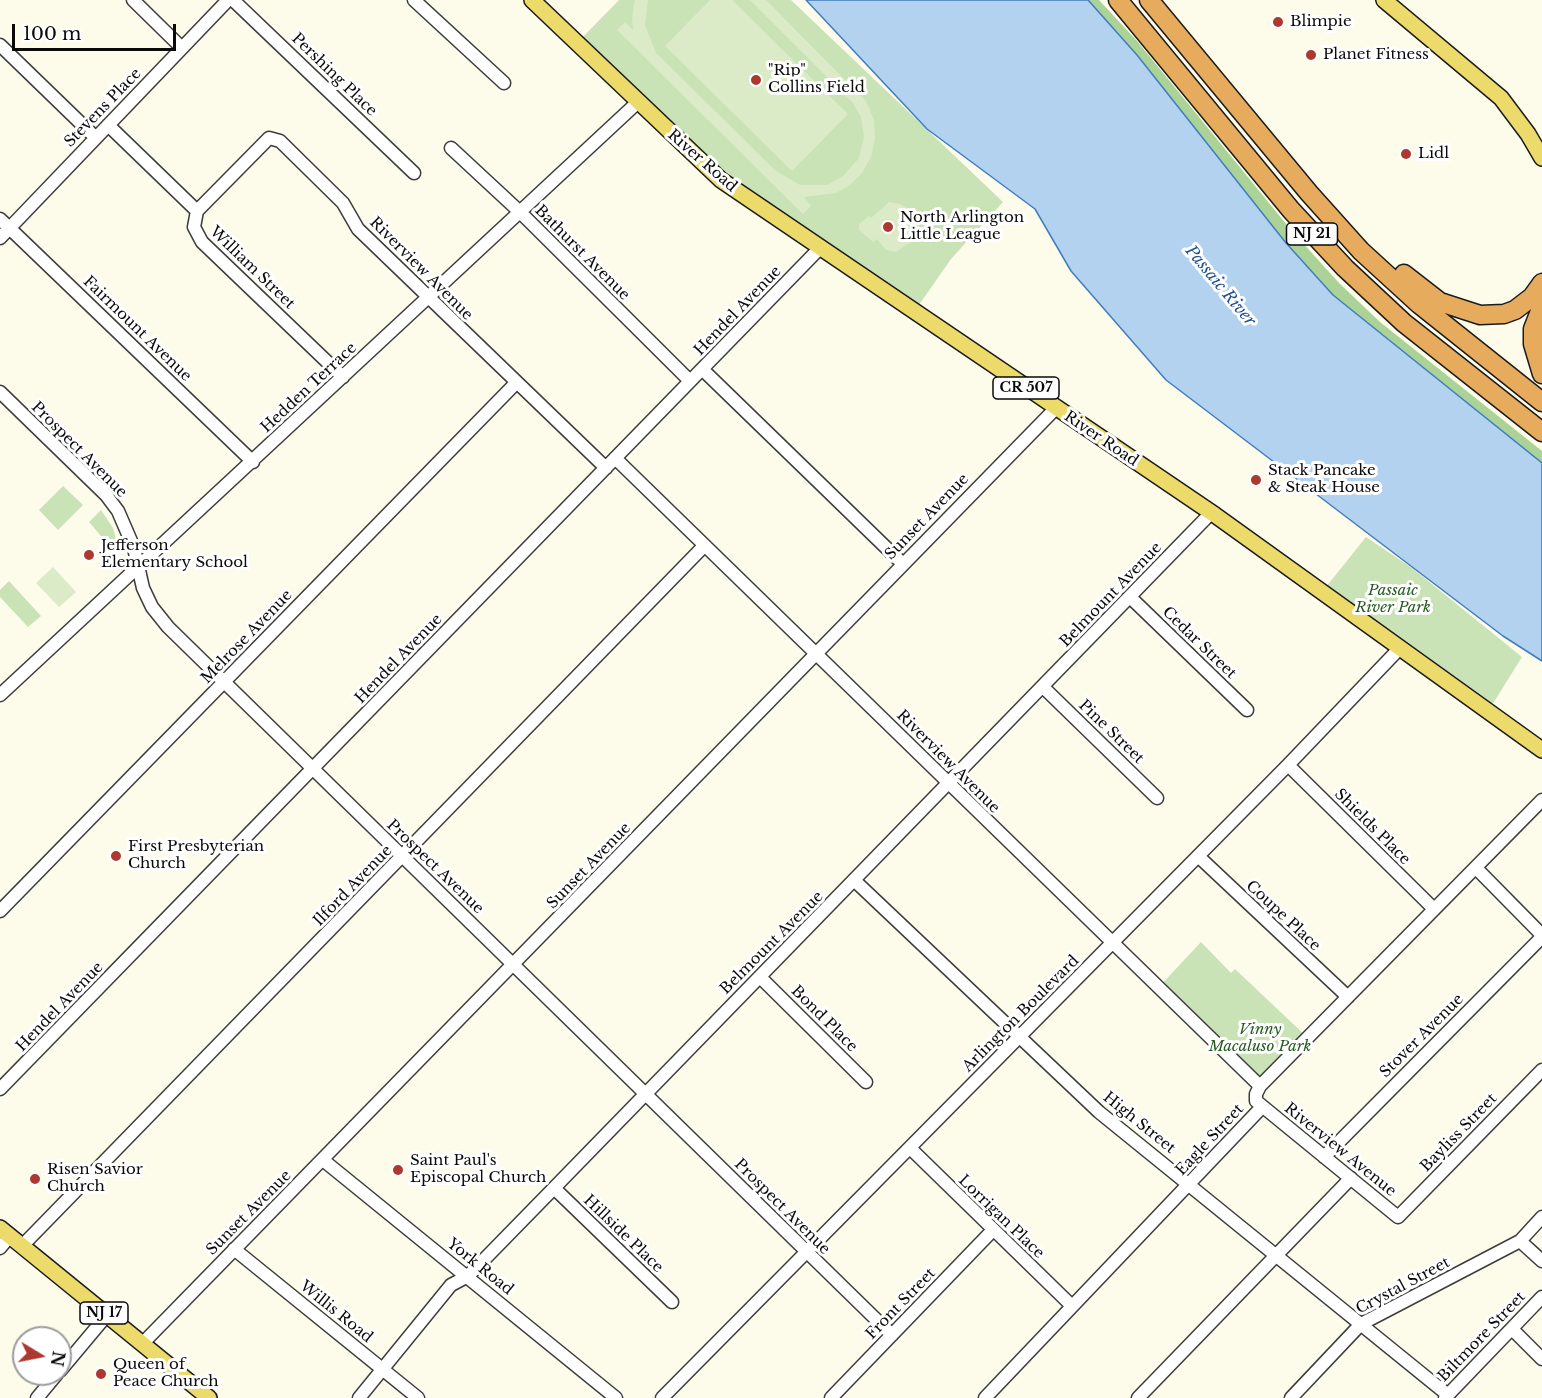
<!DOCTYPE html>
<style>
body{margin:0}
#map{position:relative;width:1542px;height:1398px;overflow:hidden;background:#fdfbe9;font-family:"Libre Baskerville",serif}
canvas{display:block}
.north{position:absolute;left:12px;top:1326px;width:60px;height:60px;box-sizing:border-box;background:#fff;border:2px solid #9d9d9d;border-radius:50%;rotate:100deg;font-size:16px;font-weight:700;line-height:24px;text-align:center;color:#0a0a0a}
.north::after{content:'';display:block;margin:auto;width:21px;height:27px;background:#ac3830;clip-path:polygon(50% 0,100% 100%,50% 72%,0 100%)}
.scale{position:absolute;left:12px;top:24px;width:164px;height:27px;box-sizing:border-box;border:3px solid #0a0a0a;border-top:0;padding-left:8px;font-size:18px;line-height:21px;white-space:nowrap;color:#0a0a0a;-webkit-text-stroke:4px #fff;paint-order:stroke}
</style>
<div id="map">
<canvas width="1542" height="1398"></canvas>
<div class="north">N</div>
<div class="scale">100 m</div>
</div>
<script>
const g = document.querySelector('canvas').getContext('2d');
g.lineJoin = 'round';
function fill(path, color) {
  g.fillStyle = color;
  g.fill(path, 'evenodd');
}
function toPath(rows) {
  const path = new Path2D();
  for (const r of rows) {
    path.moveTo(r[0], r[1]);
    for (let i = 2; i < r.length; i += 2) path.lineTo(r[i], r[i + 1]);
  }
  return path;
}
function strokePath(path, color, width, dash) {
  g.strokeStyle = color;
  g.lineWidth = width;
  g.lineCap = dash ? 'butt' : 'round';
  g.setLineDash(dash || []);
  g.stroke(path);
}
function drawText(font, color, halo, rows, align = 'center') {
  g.font = font + ' "Libre Baskerville",serif';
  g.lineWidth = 6;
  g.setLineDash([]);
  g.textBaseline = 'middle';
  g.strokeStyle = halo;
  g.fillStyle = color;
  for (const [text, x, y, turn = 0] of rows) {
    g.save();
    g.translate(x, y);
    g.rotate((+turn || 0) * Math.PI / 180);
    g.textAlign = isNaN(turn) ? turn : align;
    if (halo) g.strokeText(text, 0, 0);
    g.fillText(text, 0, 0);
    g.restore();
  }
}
const green = toPath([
 [619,0,791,0,1003,202,951,259,914,312,754,204,577,43],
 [63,486,83,505,58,530,39,510],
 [101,510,113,528,119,550,112,549,89,522],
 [1366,537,1412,568,1522,657,1487,713,1322,592],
 [9,581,41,616,28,627,0,597,0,590],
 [1201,942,1231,973,1235,969,1308,1038,1260,1086,1158,988]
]);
const forest = toPath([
 [1088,0,1099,0,1137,41,1291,230,1339,283,1380,322,1542,451,1542,463,1333,295,1286,243,1137,55]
]);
const pitch = toPath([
 [635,0,648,0,645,25,656,53,776,171,800,185,827,185,843,176,859,158,864,137,861,117,853,103,750,0,766,0,866,101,874,120,875,139,871,157,862,173,850,185,836,193,804,197,811,206,803,214,617,30,625,22,633,30,632,18],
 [710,0,732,0,848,114,792,171,665,46],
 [889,202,900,204,910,210,916,225,911,242,896,252,886,250,877,239,873,242,859,230,859,224,869,216,871,218],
 [53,567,76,592,59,607,36,583]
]);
const water = toPath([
 [806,0,1088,0,1137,55,1286,243,1333,295,1542,463,1542,661,1503,636,1166,380,1071,271,1035,209,927,129,806,0]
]);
const minor = toPath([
 [133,0,182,48],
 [233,0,414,173],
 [414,0,504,83],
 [0,45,96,138],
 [108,125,197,211],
 [451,148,521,213,690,381],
 [0,219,253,462],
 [0,238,228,0],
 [702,369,903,564],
 [343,377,202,242,194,227,197,211,269,138,280,141,343,203,358,229,606,468],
 [0,392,106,495,118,511,134,548,143,588,152,607,168,627,892,1335],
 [615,458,1260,1086],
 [1130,597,1247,710],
 [1043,687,1157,798],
 [0,695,638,102],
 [1288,765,1434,909],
 [1542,800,1260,1086,1256,1094,1256,1101,1398,1217,1542,1070],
 [1198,856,1348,997],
 [1476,868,1542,935],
 [855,881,1099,1112,1448,1395],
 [0,911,516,383],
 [760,977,866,1082],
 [0,1089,819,249],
 [910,1148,1072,1306],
 [1324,1157,1542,937],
 [323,1160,616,1398],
 [554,1188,672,1302],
 [1520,1241,1542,1261],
 [22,1246,704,546],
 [0,1248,10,1236],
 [234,1249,418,1398],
 [1512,1329,1542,1359],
 [142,1344,1056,408],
 [60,1371,107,1315],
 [37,1398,57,1374],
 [359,1398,451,1285,468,1276,554,1188,1211,513],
 [662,1398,1288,765,1399,649],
 [831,1398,993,1230],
 [985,1398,1262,1107],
 [1138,1398,1351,1178],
 [1291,1398,1361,1324,1520,1241,1542,1217],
 [1445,1398,1542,1297]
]);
const major = toPath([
 [532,0,721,180,1215,515,1542,750],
 [1384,0,1501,98,1528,134,1542,158],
 [0,1228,209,1398]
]);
const highway = toPath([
 [1118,0,1291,210,1345,268,1404,323,1542,432],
 [1149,0,1309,193,1361,251,1419,304,1542,402],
 [1404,274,1440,302,1480,315,1504,314,1515,310,1532,297,1542,283],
 [1542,306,1533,329,1533,344,1542,374]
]);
const markers = [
 [1278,22,6,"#ac3830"],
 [1311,55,6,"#ac3830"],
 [756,80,6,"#ac3830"],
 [1406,154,6,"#ac3830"],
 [888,227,6,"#ac3830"],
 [1256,480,6,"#ac3830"],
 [89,555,6,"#ac3830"],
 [116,856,6,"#ac3830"],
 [398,1170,6,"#ac3830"],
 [35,1179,6,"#ac3830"],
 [101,1374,6,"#ac3830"]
];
const shields = [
 [1312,234,51],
 [1026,388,66],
 [104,1313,48]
];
const shieldNames = [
 ["NJ 21",1312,234],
 ["CR 507",1026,388],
 ["NJ 17",104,1313]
];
const poiNames = [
 ["Blimpie",1290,22],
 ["Planet Fitness",1323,55],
 ["\"Rip\"",768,71],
 ["Collins Field",768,88],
 ["Lidl",1418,154],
 ["North Arlington",900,218],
 ["Little League",900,235],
 ["Stack Pancake",1268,471],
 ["& Steak House",1268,488],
 ["Jefferson",101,546],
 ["Elementary School",101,563],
 ["First Presbyterian",128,847],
 ["Church",128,864],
 ["Saint Paul's",410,1161],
 ["Episcopal Church",410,1178],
 ["Risen Savior",47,1170],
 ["Church",47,1187],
 ["Queen of",113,1365],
 ["Peace Church",113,1382]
];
const streetNames = [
 ["Pershing Place",334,75,44],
 ["Stevens Place",103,108,-46],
 ["River Road",702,161,41],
 ["Bathurst Avenue",582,253,45],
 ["William Street",252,268,44],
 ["Riverview Avenue",421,269,45],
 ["Hendel Avenue",738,311,-46],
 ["Fairmount Avenue",137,329,44],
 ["Hedden Terrace",309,388,-43],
 ["River Road",1101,439,34],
 ["Prospect Avenue",79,450,45],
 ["Sunset Avenue",927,517,-46],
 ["Belmount Avenue",1111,595,-46],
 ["Melrose Avenue",247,637,-46],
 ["Cedar Street",1199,643,44],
 ["Hendel Avenue",399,659,-46],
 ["Pine Street",1111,732,44],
 ["Riverview Avenue",948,762,45],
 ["Shields Place",1372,827,45],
 ["Sunset Avenue",589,866,-46],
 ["Prospect Avenue",435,867,44],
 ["Ilford Avenue",353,886,-46],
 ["Coupe Place",1283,916,43],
 ["Belmount Avenue",772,943,-45],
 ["Hendel Avenue",60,1007,-46],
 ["Arlington Boulevard",1021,1014,-45],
 ["Bond Place",824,1019,45],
 ["Stover Avenue",1422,1036,-45],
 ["High Street",1139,1123,39],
 ["Bayliss Street",1459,1133,-46],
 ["Eagle Street",1210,1140,-47],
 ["Riverview Avenue",1340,1150,39],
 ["Prospect Avenue",782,1207,45],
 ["Sunset Avenue",249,1213,-45],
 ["Lorrigan Place",1001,1217,44],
 ["Hillside Place",623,1234,44],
 ["York Road",480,1267,39],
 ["Crystal Street",1403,1286,-28],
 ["Front Street",901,1304,-46],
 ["Willis Road",336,1312,39],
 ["Biltmore Street",1482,1337,-46]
];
const parkNames = [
 ["Passaic",1393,591],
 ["River Park",1393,608],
 ["Vinny",1260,1030],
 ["Macaluso Park",1260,1047]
];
const waterNames = [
 ["Passaic River",1220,286,50]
];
fill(green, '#c9e3b7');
fill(forest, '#abd297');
fill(pitch, '#dbebc7');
fill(water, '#b2d2ef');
strokePath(water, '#407ebf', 1.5);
strokePath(minor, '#3d3d3d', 15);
strokePath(major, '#1b1b1b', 18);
strokePath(highway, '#1b1b1b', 21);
strokePath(minor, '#fff', 12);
strokePath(major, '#ecdb6a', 15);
strokePath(highway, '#e6ab5d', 18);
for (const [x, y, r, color] of markers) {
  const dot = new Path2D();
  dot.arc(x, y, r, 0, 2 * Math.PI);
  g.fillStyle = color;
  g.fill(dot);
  strokePath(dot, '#fff', 2);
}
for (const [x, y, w] of shields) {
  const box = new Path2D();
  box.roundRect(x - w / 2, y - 11, w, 22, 4.5);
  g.fillStyle = '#fff';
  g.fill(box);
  strokePath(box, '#0a0a0a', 1.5);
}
drawText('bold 14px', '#0a0a0a', null, shieldNames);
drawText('15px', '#0a0a0a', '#fff', poiNames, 'left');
drawText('15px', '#0a0a0a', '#fff', streetNames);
drawText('italic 15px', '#275a21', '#fff', parkNames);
drawText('italic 16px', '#20528f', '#fff', waterNames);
</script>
